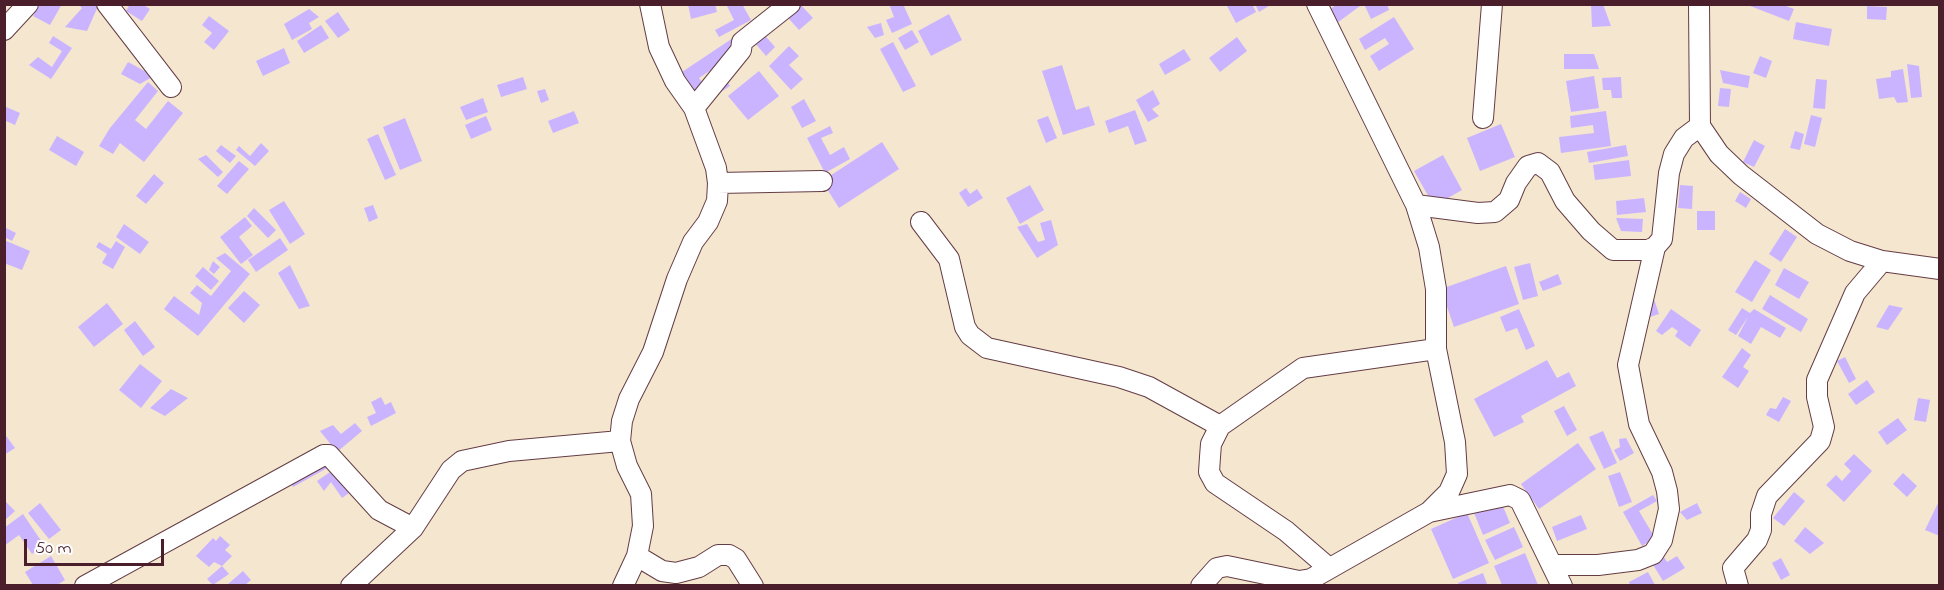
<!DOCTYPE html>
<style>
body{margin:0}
#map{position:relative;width:1944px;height:590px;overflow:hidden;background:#f4e6cf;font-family:"Indie Flower",sans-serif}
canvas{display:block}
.frame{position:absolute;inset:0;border:6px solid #4a1f2b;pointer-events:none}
.scale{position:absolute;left:24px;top:539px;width:140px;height:27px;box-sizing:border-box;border:3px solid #4a1f2b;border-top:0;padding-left:8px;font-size:18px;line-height:21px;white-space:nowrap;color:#4a1f2b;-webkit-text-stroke:4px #fff;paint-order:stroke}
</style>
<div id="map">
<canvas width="1944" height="590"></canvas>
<div class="frame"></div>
<div class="scale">50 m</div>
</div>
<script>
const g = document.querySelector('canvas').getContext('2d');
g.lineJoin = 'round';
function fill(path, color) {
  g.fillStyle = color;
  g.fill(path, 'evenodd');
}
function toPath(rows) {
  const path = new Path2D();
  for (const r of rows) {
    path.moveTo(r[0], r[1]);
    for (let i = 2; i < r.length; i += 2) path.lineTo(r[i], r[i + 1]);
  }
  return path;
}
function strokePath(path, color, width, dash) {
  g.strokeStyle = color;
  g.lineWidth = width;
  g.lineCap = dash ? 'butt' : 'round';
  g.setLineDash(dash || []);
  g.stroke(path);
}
const building = toPath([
 [40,4,62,4,50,25,33,16],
 [78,4,99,4,87,31,65,27,82,8],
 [130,4,142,4,150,9,142,21,126,11],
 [688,4,715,4,717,12,691,19],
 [726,4,742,4,751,20,719,37,715,30,734,20],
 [786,4,800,4,813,18,799,30,780,9],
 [889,4,903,4,912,24,892,33,886,20,894,17],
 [1226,4,1252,4,1256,12,1236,23],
 [1255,4,1272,4,1259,12],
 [1337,4,1359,4,1360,6,1337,23,1328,11],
 [1364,4,1387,4,1389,10,1371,19],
 [1591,4,1603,4,1611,26,1592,27],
 [1745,4,1781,4,1794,9,1789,21],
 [1867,6,1887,7,1886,20,1867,19],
 [309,9,319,17,309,23,312,29,292,40,284,24],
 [338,12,350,30,338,38,325,21],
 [760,14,763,17,755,24,775,47,766,56,743,29],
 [949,14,962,40,931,56,918,31],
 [209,16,229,31,214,50,204,42,212,33,202,25],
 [1394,17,1414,49,1379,71,1370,56,1389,44,1385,38,1365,50,1359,39],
 [1796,22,1832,29,1829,46,1793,39],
 [881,23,884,35,875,38,867,27],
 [321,25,329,38,304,53,297,41],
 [912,30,919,42,905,50,898,38],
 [53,36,72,48,51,79,29,65,38,57,52,67,62,51,49,43],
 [1237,37,1247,51,1220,72,1209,58],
 [733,38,741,50,699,78,708,91,726,79,730,86,703,104,682,72],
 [893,42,916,86,903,92,880,49],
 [789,46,799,56,789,65,803,79,791,90,769,66],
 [284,48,290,63,263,76,256,61],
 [1184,49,1191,60,1165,75,1159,64],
 [1564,54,1594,54,1599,69,1564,69],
 [1760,56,1772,61,1766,78,1753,73],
 [128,62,154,76,140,84,121,74],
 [1907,64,1919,66,1922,97,1911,98],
 [1062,65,1076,110,1089,106,1095,125,1063,135,1042,71],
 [1903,69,1908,102,1897,103,1894,97,1879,99,1876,79,1891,77,1891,71],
 [1720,70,1750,76,1748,88,1723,83],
 [759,71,779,96,748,120,728,96],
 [1594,76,1599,108,1571,112,1566,81],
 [523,77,527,89,501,97,497,85],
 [1621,77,1622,98,1612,98,1611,90,1603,90,1602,78],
 [1816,79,1827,80,1825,109,1813,108],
 [148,82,158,91,135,120,146,129,168,101,183,113,144,162,120,143,113,154,99,146,110,128],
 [1720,88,1731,89,1729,107,1718,106],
 [545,89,549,100,541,103,537,91],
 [1153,90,1160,104,1152,109,1159,116,1148,122,1136,100],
 [483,98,488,112,466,120,460,107],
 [804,99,816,121,802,128,791,107],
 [4,106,20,113,15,125,4,120],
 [1135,110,1147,141,1135,145,1128,126,1109,133,1105,121],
 [574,111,579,123,553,133,548,121],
 [1606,111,1611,146,1561,153,1559,137,1594,133,1593,125,1571,128,1570,116],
 [1811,115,1822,118,1815,147,1804,144],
 [486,116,492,130,471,139,465,125],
 [1048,116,1057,138,1046,143,1037,120],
 [405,118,422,161,400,170,383,127],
 [1501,124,1515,157,1480,171,1467,138],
 [830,126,833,133,821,138,830,155,844,147,850,159,825,173,807,138],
 [1795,131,1804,134,1800,150,1790,148],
 [378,134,396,175,385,180,367,139],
 [57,136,84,152,76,166,49,150],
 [1754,140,1765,146,1754,167,1743,162],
 [882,142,899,169,839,208,822,181],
 [261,143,269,151,255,166,236,150,239,146,250,156],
 [221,145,236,156,230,163,216,151],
 [1626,145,1628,156,1589,163,1587,152],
 [206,155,223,172,218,177,198,159],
 [1443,155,1462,190,1434,206,1414,171],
 [1629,160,1631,176,1595,180,1593,165],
 [239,161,249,169,227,194,217,186],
 [154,174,164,183,146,204,136,196],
 [1030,185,1044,210,1020,224,1006,198],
 [1680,185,1693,186,1692,209,1678,208],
 [966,188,970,194,977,189,983,198,968,207,959,193],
 [1740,192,1751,199,1746,208,1735,201],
 [1644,198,1646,212,1617,215,1616,201],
 [284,201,305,234,290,244,269,210],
 [373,205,378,218,369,222,364,208],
 [254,208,276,230,268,238,247,216],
 [1697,211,1715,211,1715,230,1697,230],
 [245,217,252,226,239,237,253,255,241,264,220,237],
 [1616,218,1643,219,1642,232,1621,231],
 [1051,220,1058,245,1037,258,1017,227,1027,224,1038,242,1045,240,1040,223],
 [124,224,149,242,140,254,116,237],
 [4,227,16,233,12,241,4,237],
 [1785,229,1797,237,1781,262,1769,254],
 [280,238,288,250,256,272,248,260],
 [4,240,30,251,22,270,4,263],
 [116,241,125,247,113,269,102,263,107,254,96,247,99,242,111,249],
 [225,253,250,274,198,336,164,309,174,296,199,315,202,303,190,293,197,285,211,296,231,271,216,258],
 [1755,260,1771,270,1752,302,1735,292],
 [213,261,220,267,214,274,209,270],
 [1530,263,1538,296,1523,300,1514,267],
 [290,265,310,306,299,309,278,273],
 [1506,266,1519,304,1454,327,1441,289],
 [203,267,219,281,211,290,195,276],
 [1784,268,1809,282,1799,299,1775,285],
 [1558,274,1562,284,1543,291,1539,282],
 [1651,290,1659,314,1650,317,1642,293],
 [244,291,260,305,244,323,228,308],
 [1770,295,1808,319,1801,332,1762,309],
 [107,303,123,324,94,347,78,327],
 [1889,305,1903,308,1888,330,1876,327],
 [1742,308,1750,313,1754,309,1786,328,1780,338,1761,327,1751,344,1738,336,1748,317,1736,335,1728,330],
 [1519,309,1535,346,1526,350,1517,328,1506,332,1500,317],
 [1671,309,1701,330,1690,347,1675,336,1678,331,1672,327,1662,335,1656,331],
 [135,321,155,347,143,356,124,330],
 [1742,348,1751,355,1743,367,1749,371,1738,388,1722,377],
 [1845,357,1856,379,1849,383,1837,361],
 [1547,360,1557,378,1569,372,1576,386,1521,416,1524,422,1494,437,1474,399],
 [140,364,162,381,141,408,119,390],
 [1867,380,1875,392,1856,405,1848,394],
 [171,389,188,398,165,416,150,408],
 [381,397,385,405,391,402,396,413,371,426,367,417,376,413,371,402],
 [1783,397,1791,401,1779,422,1766,415,1770,408,1776,409],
 [1918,398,1930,400,1926,422,1914,420],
 [1564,406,1577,430,1567,436,1554,411],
 [1898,418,1907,430,1887,445,1878,432],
 [355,423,362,431,337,452,320,431,333,425,341,434],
 [1603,431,1617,463,1604,469,1589,437],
 [4,433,15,448,4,455],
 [1626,438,1634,453,1620,461,1614,450,1620,447,1619,439],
 [1578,443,1596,469,1539,509,1521,484],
 [1854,454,1872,471,1844,502,1826,485,1836,475,1842,481,1851,471,1844,464],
 [324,455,331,466,293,487,282,467,292,461,301,468],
 [333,470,349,493,342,498,331,482,324,491,317,481],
 [1620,472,1632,502,1619,507,1608,476],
 [1903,473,1917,486,1907,497,1893,484],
 [1794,492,1805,501,1784,526,1773,518],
 [1653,495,1657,501,1639,511,1655,538,1642,546,1623,512],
 [1499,497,1510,523,1483,535,1472,508],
 [1940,499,1940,536,1925,530],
 [4,500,15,511,4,521],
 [40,503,61,530,49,539,28,513],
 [1697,503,1702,513,1687,520,1680,512],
 [1467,513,1489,563,1453,579,1431,529],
 [23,514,44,545,32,554,19,535,4,546,4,528],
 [1581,515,1587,529,1557,541,1552,527],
 [1514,527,1523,547,1495,560,1485,540],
 [1805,527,1824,543,1810,554,1794,541],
 [220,536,230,545,225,550,232,556,222,566,214,562,209,567,196,556,213,538,216,541],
 [1659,548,1667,562,1677,556,1685,568,1663,581,1647,555],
 [1525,553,1538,585,1502,585,1494,566],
 [51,556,65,580,57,585,33,585,25,572],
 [1781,558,1790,575,1781,580,1772,563],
 [222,566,229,574,213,585,207,579],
 [243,571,251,580,245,585,227,585],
 [1648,572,1655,585,1630,585,1629,582],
 [1483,573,1487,584,1459,585,1458,583]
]);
const minor = toPath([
 [107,4,171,87],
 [1699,4,1700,126,1719,154,1741,175,1817,234,1850,251,1882,261,1940,269],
 [4,30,28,4],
 [694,108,741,50,742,42,790,4],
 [1483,118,1492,4],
 [718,183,822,181],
 [1416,205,1478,213,1495,212,1509,200,1516,183,1528,166,1538,163,1550,172,1565,201,1591,231,1613,250,1648,250,1655,247,1662,239,1669,173,1674,154,1684,138,1700,126],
 [921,222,949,259,965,327,970,335,987,348,1119,377,1149,387,1220,426],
 [1429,512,1510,495,1520,500,1562,586],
 [637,556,662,571,676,573,699,567,718,555,729,555,736,559,753,586],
 [1553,565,1598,565,1638,560,1653,554,1662,540,1669,509,1667,491,1662,472,1639,424,1628,365,1655,247],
 [1329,568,1286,531,1215,483,1209,472,1210,457,1211,444,1220,426,1303,368,1436,349],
 [85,586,324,455,329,455,379,510,413,528],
 [351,586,413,528,451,470,462,461,509,451,620,441],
 [623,586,637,556,643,526,641,494,627,466,620,441,622,421,629,399,653,352,677,279,693,242,708,222,717,201,718,183,716,168,694,108,675,81,659,47,650,4],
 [1201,586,1217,568,1227,566,1299,581,1311,579,1429,512,1449,492,1457,474,1455,442,1436,349,1436,289,1429,247,1416,205,1317,4],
 [1738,586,1733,568,1757,540,1761,530,1761,514,1767,496,1820,441,1824,427,1817,397,1817,380,1855,293,1882,261]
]);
fill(building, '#cbb4ff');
strokePath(minor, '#643d44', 22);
strokePath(minor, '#fff', 20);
</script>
